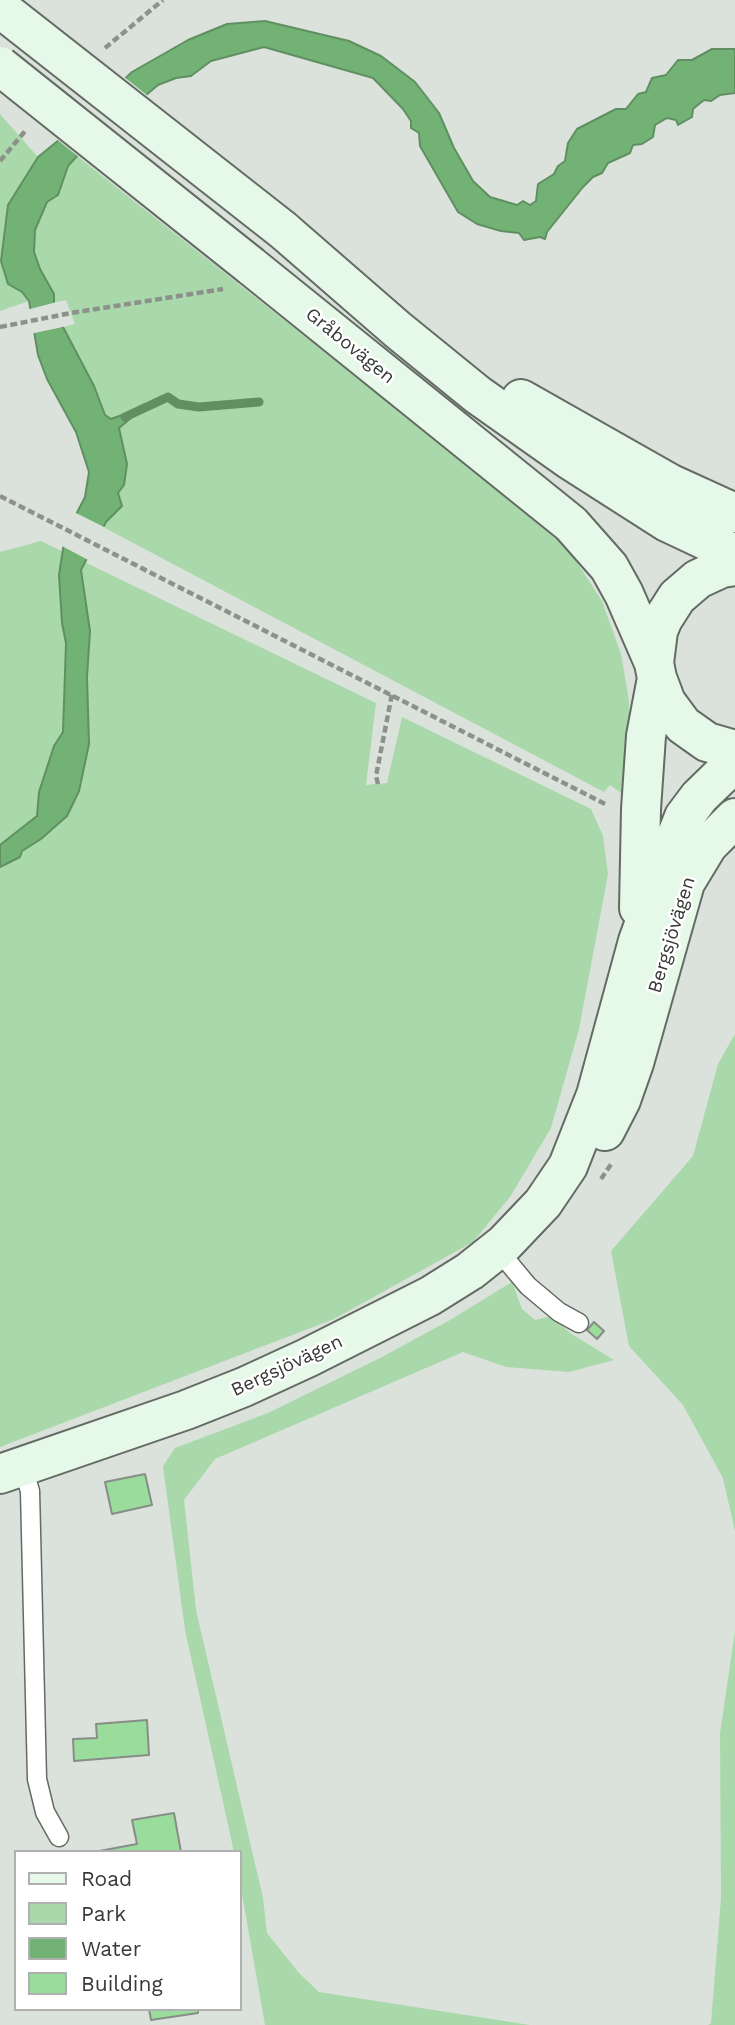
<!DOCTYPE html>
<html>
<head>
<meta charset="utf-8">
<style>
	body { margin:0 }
	#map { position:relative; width:735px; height:2025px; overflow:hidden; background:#dbe2db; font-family:"Work Sans",sans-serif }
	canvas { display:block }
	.legend { position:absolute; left:14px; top:1850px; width:228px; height:161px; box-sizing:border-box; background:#fff; border:2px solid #afb0af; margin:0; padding:9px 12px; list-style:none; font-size:21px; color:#373a37 }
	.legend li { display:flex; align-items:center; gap:14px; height:35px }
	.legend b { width:35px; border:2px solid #afb0af }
</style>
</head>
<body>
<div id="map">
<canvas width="735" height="2025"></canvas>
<ul class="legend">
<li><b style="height:9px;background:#e6f8e7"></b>Road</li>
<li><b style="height:19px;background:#a9d8aa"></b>Park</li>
<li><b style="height:19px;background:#72b375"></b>Water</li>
<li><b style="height:19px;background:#99dc9b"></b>Building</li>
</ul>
</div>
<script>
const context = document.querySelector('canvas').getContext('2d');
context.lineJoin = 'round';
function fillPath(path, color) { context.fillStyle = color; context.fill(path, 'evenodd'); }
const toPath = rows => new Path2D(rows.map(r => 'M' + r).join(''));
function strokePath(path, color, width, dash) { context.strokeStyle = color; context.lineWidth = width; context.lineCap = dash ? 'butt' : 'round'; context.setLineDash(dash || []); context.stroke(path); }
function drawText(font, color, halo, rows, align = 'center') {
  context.font = font + ' "Work Sans",sans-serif'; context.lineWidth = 5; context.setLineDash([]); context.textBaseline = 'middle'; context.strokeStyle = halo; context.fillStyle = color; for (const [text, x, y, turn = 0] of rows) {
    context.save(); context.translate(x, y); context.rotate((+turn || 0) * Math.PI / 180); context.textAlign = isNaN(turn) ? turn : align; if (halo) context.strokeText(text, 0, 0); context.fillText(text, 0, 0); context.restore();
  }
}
const green = toPath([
	[0,114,38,157,8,205,8,284,22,292,29,301,0,311],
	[77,156,505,495,569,550,602,601,621,654,629,701,631,800,610,785,604,792,103,527,122,506,118,493,124,485,119,428,126,420,111,419,105,415,94,386,63,327,75,324,66,300,54,303,54,294,40,269,34,252,35,230,47,202,58,195,68,166],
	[41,541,376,703,366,785,387,783,402,717,591,809,603,836,608,874,579,1029,551,1128,510,1197,473,1242,334,1319,0,1447,0,552],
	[735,1034,735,1531,723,1478,683,1405,629,1346,611,1251,693,1156,718,1064],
	[512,1282,522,1309,535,1320,552,1316,570,1333,614,1360,569,1372,506,1367,463,1352,215,1459,184,1500,196,1610,263,1898,267,1933,299,1973,319,1992,530,2025,265,2025,240,1883,240,1852,234,1852,185,1630,163,1466,175,1448,268,1413,382,1357,450,1320],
	[735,1631,735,2025,708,2025,711,2023,721,1898,720,1733]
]);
const water = toPath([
	[265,21,349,41,381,56,415,82,439,113,454,148,473,181,490,197,517,205,523,201,530,205,536,201,538,184,554,174,558,166,565,161,568,143,577,129,616,109,626,109,638,94,646,92,652,78,666,75,678,60,692,60,712,49,735,49,735,93,720,95,711,101,704,100,693,109,692,117,678,125,676,120,667,118,655,125,653,137,642,144,633,145,630,153,608,163,602,173,593,177,583,187,547,232,545,239,540,237,524,240,519,233,501,231,477,224,458,212,420,146,419,133,411,128,411,121,403,109,373,78,264,47,211,61,191,76,176,78,158,85,87,145,68,166,58,195,47,202,35,230,34,252,40,269,54,294,54,303,63,327,94,386,105,415,111,419,133,411,137,413,119,428,127,464,124,485,118,493,122,506,106,522,81,570,90,631,87,677,89,744,79,791,67,816,41,839,22,851,20,857,0,867,0,845,37,816,39,792,54,746,63,732,66,643,62,623,59,575,65,536,85,497,89,472,76,432,47,379,38,355,29,301,22,292,8,284,1,261,8,205,38,157,70,131,132,72,188,40,227,24,265,21]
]);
const pier = toPath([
	[123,76,148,96,80,158,55,138],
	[57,302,67,326,30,334,26,310],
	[74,512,106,528,90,561,60,545,62,534]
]);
const stream = toPath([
	[125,417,168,397,178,404,199,407,259,402]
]);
const building = toPath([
	[594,1322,604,1331,597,1339,587,1330,594,1322],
	[145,1474,152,1505,112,1514,105,1482,145,1474],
	[147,1720,149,1755,74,1761,73,1739,97,1738,96,1724,147,1720],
	[174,1813,181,1852,94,1852,137,1844,132,1820,174,1813],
	[149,2009,198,2009,198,2013,151,2020,149,2009]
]);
const path = toPath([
	[105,48,163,0],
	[0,161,26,130],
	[0,327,71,313,223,289],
	[0,496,607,805],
	[378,784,376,776,392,694],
	[601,1179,612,1163]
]);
const lane = toPath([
	[498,1250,528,1286,559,1312,579,1323],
	[22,1465,30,1491,37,1779,45,1812,59,1837]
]);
const secondary = toPath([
	[283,230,398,330,478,395,570,460,667,522,735,554],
	[251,266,571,524,609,567,624,594,654,663],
	[521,399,671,484,735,513],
	[735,566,722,568,698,579,677,597,663,619,658,631,654,663,657,678,666,702,683,725,707,742,735,750],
	[639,908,641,809,646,736,657,678],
	[605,1131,621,1100,634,1063,685,883,708,845,735,818],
	[0,1474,186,1410,244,1387,307,1358,430,1296,470,1271,504,1244,543,1203,568,1166,596,1095,638,941,673,845,684,817,699,797,735,762]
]);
const secondaryBridge = toPath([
	[0,8,283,230],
	[0,66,251,266]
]);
const streetNames = [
	["Gråbovägen",350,346,39],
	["Bergsjövägen",672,935,-73],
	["Bergsjövägen",287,1366,-25]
];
fillPath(green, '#a9d8aa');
fillPath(water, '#72b375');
strokePath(water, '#608f62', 2);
fillPath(pier, '#dbe2db');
strokePath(stream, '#608f62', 9);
fillPath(building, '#99dc9b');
strokePath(building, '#878d87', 2);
strokePath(lane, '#646a64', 21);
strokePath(secondary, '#646a64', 42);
strokePath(path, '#8c918c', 4.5, [7, 3.5]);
strokePath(lane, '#fff', 18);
strokePath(secondary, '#e6f8e7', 38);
strokePath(secondaryBridge, '#646a64', 42, []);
strokePath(secondaryBridge, '#e6f8e7', 38);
drawText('19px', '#373a37', '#fff', streetNames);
</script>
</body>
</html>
